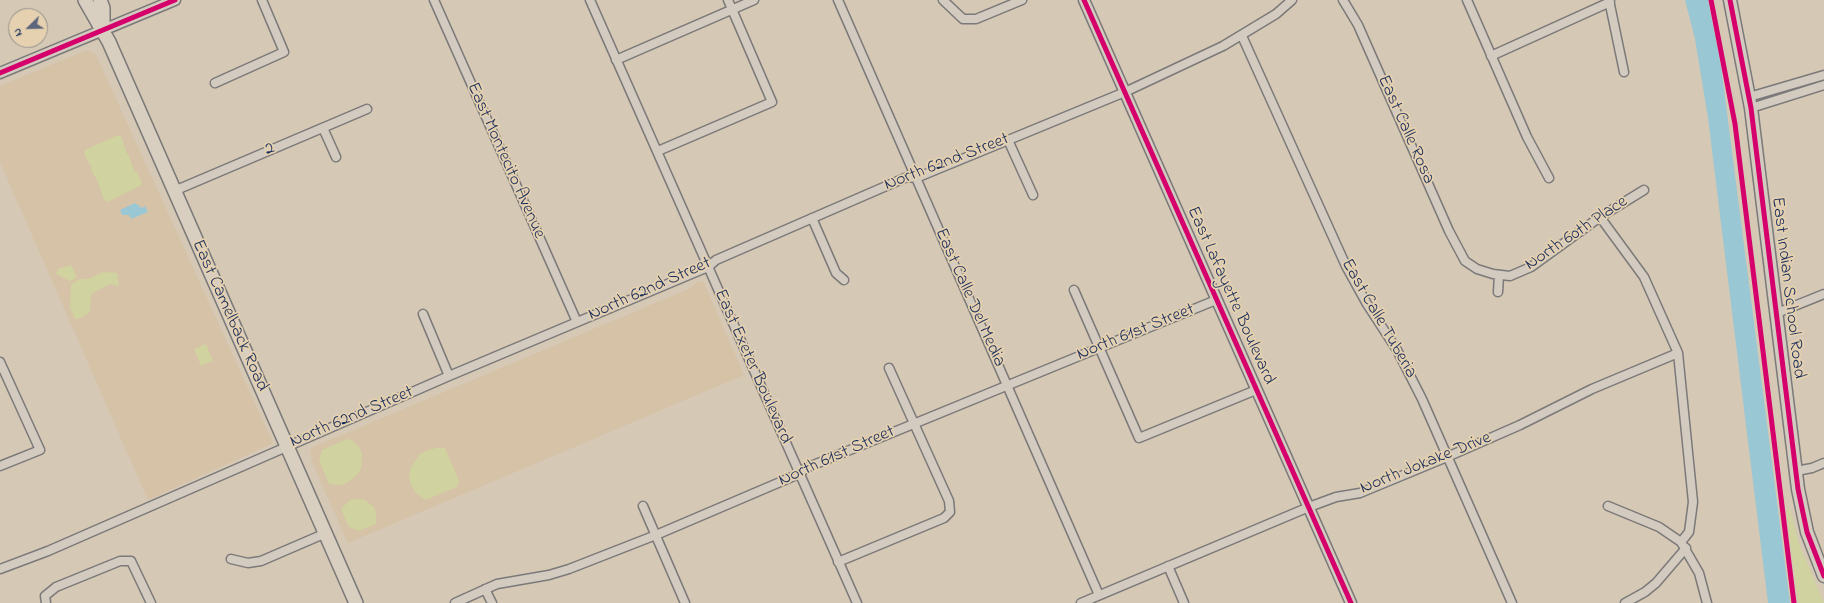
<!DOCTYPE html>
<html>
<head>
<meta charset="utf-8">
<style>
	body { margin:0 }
	#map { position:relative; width:1824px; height:603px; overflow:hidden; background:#d5c8b4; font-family:"Indie Flower",sans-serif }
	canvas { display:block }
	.north { position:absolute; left:8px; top:8px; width:40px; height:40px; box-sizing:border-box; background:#e5d1af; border:1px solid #94908f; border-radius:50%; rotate:247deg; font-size:11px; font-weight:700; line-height:16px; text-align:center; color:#1b2f5e }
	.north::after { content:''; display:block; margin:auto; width:14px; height:18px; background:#5c657c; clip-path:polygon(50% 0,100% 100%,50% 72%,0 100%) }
</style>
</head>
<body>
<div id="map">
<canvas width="1824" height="603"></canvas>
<div class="north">N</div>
</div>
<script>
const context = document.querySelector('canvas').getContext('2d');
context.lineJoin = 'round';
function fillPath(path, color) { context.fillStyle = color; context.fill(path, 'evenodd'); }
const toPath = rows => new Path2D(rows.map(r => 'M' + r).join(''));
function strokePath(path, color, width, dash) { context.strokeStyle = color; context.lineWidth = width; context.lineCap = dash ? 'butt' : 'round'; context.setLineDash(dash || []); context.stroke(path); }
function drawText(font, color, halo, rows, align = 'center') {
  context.font = font + ' "Indie Flower",sans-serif'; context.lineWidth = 3.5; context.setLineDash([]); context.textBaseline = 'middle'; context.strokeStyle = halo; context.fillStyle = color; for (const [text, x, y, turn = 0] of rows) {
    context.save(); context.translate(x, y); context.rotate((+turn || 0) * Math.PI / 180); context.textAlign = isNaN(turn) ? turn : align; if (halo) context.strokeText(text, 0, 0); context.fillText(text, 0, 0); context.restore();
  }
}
const built = toPath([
	[87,50,96,55,273,443,148,500,0,162,0,86],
	[698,281,704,283,744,375,348,543,311,460,311,448,691,288]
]);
const green = toPath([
	[118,135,121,136,127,154,129,155,134,171,137,172,142,183,140,186,107,202,104,200,98,182,92,172,91,165,89,164,84,153,85,150],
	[71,265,77,278,70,281,56,274,58,269],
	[103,272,117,273,119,286,110,284,91,294,90,312,79,319,75,319,70,307,71,285,79,279,88,279],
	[206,344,213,361,201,366,194,349],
	[347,439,352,440,360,448,362,454,361,468,358,474,347,483,340,485,329,484,319,460,322,450],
	[437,448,445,448,459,481,457,487,426,500,415,492,411,485,409,477,411,467,420,454,428,450],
	[355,499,365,500,374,507,376,513,376,524,358,531,348,526,341,509,350,500],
	[1790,509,1799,544,1824,603,1798,603,1786,510]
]);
const water = toPath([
	[1685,0,1708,0,1721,66,1790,603,1768,603,1708,118,1695,39],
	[135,203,142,208,145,206,148,212,131,219,129,215,122,215,120,210]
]);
const minor = toPath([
	[434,0,577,322],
	[590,0,857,603],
	[838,0,1099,595],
	[943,0,963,19,976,19,1022,0],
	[1343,0,1358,25,1449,231,1465,261,1477,269,1493,274,1510,276,1531,267,1600,217,1644,190],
	[1467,0,1527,137,1549,178],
	[1609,0,1624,72],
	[1242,36,1346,266,1367,304,1397,350,1422,399,1512,603],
	[1491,56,1610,2],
	[616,60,754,0],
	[215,83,284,52,262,0],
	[1749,97,1824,75],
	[1751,108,1824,85],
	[323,128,336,157],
	[1008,140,1033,195],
	[658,151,772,102,728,0],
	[174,191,367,109],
	[1600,217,1644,277,1678,353,1693,502,1689,532,1681,542],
	[812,218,836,273,844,280],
	[1074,290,1139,438,1256,390],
	[1498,292,1499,275],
	[1777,313,1824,294],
	[423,314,449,376],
	[0,362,40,450,0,466],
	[1796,471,1812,468,1824,463],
	[643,506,685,603],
	[1608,506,1659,527,1681,542,1699,573,1707,603],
	[231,559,248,563,261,561,326,533],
	[838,562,944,518,950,512,949,501,889,368],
	[1168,566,1184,603],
	[0,569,48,551,449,376,708,267,716,260,907,177,916,178,1125,92,1223,46,1276,14,1292,0],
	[485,589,492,603],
	[46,603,45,596,56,587,120,561,131,561,151,603],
	[455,603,497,584,549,575,569,569,656,535,799,474,806,468,1216,300],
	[1081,603,1309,507,1336,497,1360,493,1447,457,1520,425,1592,389,1678,353],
	[1625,603,1645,592,1656,583,1686,548]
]);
const tertiary = toPath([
	[1084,0,1351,603],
	[0,73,175,0]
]);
const secondary = toPath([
	[1730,0,1751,108,1798,489,1807,532,1824,576]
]);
const primary = toPath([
	[85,0,109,42,356,603],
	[100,0,103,8,103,29]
]);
const cycleway = toPath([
	[1084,0,1351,603],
	[1711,0,1735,124,1794,603],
	[1730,0,1751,108,1798,489,1807,532,1824,576],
	[0,73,175,0]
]);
const streetNames = [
	["East Calle Rosa",1405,130,66],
	["2",270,150,-23],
	["East Montecito Avenue",505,161,66],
	["North 62nd Street",947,163,-21],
	["North 60th Place",1577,234,-34],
	["East Indian School Road",1787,288,83],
	["North 62nd Street",650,290,-24],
	["East Lafayette Boulevard",1230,296,66],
	["East Calle Del Media",969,298,66],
	["East Camelback Road",229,316,66],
	["East Calle Tuberia",1378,319,60],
	["North 61st Street",1136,333,-22],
	["East Exeter Boulevard",752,367,66],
	["North 62nd Street",352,418,-23],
	["North 61st Street",837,457,-24],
	["North Jokake Drive",1426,464,-22]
];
fillPath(built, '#d6c2a7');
fillPath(green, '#d0d29f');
fillPath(water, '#9ac7d4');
strokePath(minor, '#7b7979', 11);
strokePath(tertiary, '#7b7979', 13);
strokePath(secondary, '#7b7979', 15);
strokePath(primary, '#7b7979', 16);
strokePath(minor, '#d3cbbf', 8);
strokePath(tertiary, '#d3cbbf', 10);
strokePath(secondary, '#d3cbbf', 12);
strokePath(primary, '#d8cfc0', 13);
strokePath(cycleway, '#d6006c', 5);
drawText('18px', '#1b2f5e', '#e5d1af', streetNames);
</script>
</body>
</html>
